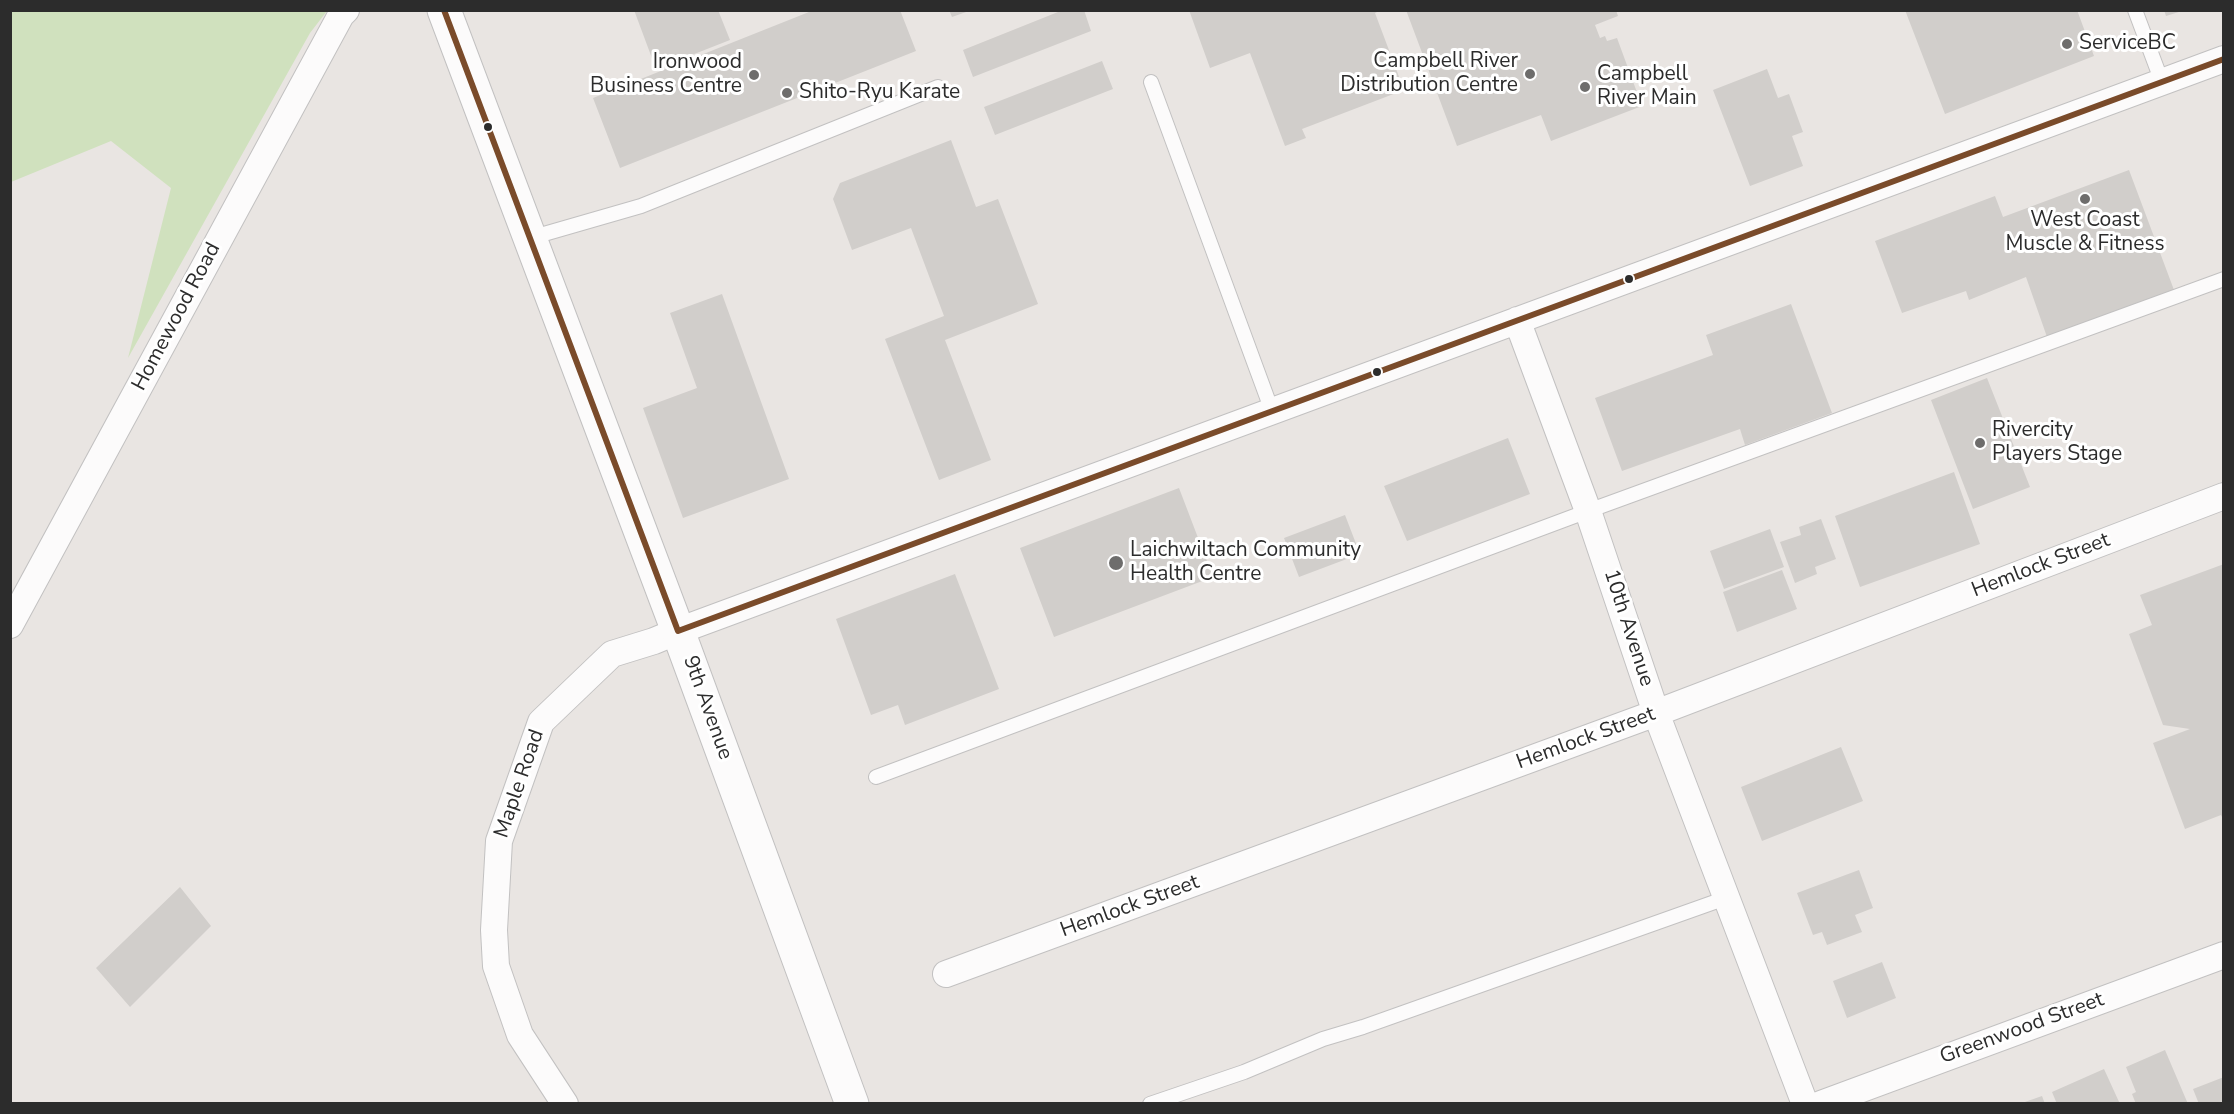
<!DOCTYPE html>
<html>
<head>
<meta charset="utf-8">
<style>
	body { margin:0 }
	#map { position:relative; width:2234px; height:1114px; overflow:hidden; background:#e9e5e2; font-family:"Nunito Sans",sans-serif }
	canvas { display:block }
	.frame { position:absolute; inset:0; border:12px solid #2c2c2c; pointer-events:none }
</style>
</head>
<body>
<div id="map">
<canvas width="2234" height="1114"></canvas>
<div class="frame"></div>
</div>
<script>
const context = document.querySelector('canvas').getContext('2d');
context.lineJoin = 'round';
function fillPath(path, color) { context.fillStyle = color; context.fill(path, 'evenodd'); }
const toPath = rows => new Path2D(rows.map(r => 'M' + r).join(''));
function strokePath(path, color, width, dash) { context.strokeStyle = color; context.lineWidth = width; context.lineCap = dash ? 'butt' : 'round'; context.setLineDash(dash || []); context.stroke(path); }
function drawText(font, color, halo, rows, align = 'center') {
  context.font = font + ' "Nunito Sans",sans-serif'; context.lineWidth = 6; context.setLineDash([]); context.textBaseline = 'middle'; context.strokeStyle = halo; context.fillStyle = color; for (const [text, x, y, turn = 0] of rows) {
    context.save(); context.translate(x, y); context.rotate((+turn || 0) * Math.PI / 180); context.textAlign = isNaN(turn) ? turn : align; if (halo) context.strokeText(text, 0, 0); context.fillText(text, 0, 0); context.restore();
  }
}
const green = toPath([
	[11,10,327,11,310,33,128,358,171,188,111,141,11,182]
]);
const building = toPath([
	[634,10,718,10,730,40,656,69],
	[814,10,900,10,916,51,620,168,593,98],
	[949,10,969,10,969,11,952,17],
	[1063,10,1084,10,1091,31,973,77,963,50],
	[1189,10,1381,10,1375,13,1404,90,1302,129,1306,138,1285,146,1250,53,1210,68],
	[1406,10,1616,10,1618,16,1595,25,1600,38,1605,36,1607,41,1617,38,1642,106,1551,141,1541,115,1457,146],
	[1905,10,2077,10,2094,56,1945,114],
	[2164,10,2181,10,2182,11,2166,16],
	[1102,61,1113,89,995,135,984,107],
	[1767,69,1778,98,1789,94,1803,132,1792,136,1803,166,1750,186,1713,90],
	[951,140,976,207,998,199,1038,304,945,340,991,460,939,480,885,339,944,316,911,228,852,250,833,199,840,183],
	[2129,170,2174,290,2047,337,2026,277,1969,300,1966,291,1902,313,1875,241,1995,196,2003,217],
	[722,294,789,479,683,518,643,408,697,388,670,313],
	[1791,304,1832,413,1745,445,1740,429,1622,471,1595,398,1713,355,1706,335],
	[1987,378,2030,487,1973,509,1931,400],
	[1508,438,1530,494,1407,541,1384,486],
	[1954,472,1980,544,1860,587,1835,516],
	[1179,488,1213,577,1054,637,1020,548],
	[1345,515,1360,554,1299,577,1284,538],
	[1821,519,1836,559,1815,567,1817,574,1795,583,1780,542,1801,535,1799,527],
	[1770,529,1784,567,1724,589,1710,551],
	[2224,564,2224,821,2221,815,2185,829,2153,743,2190,729,2163,725,2129,634,2152,625,2140,595],
	[1782,570,1797,609,1737,632,1723,592],
	[955,574,999,689,905,725,898,705,871,715,836,619],
	[1841,747,1863,801,1762,841,1741,787],
	[1859,870,1873,908,1855,915,1862,932,1827,945,1822,932,1813,935,1797,893],
	[180,887,211,926,130,1007,96,968],
	[1882,962,1896,998,1847,1018,1833,981],
	[2165,1050,2188,1104,2136,1104,2132,1094,2136,1092,2126,1067],
	[2104,1069,2120,1104,2057,1104,2052,1092],
	[2224,1077,2224,1104,2199,1104,2193,1089],
	[2042,1096,2045,1104,2022,1104,2022,1103]
]);
const service = toPath([
	[2135,10,2162,82],
	[1151,82,1272,411],
	[530,238,641,206,938,87],
	[876,777,1588,511,2224,279],
	[1150,1104,1244,1072,1323,1039,1363,1027,1726,898]
]);
const minor = toPath([
	[1517,320,1588,511,1656,713,1805,1104],
	[10,625,341,15,346,10],
	[946,974,1656,713,2224,496],
	[565,1104,520,1035,496,966,494,930,499,841,541,722,612,654,654,641,678,631,2224,59],
	[1821,1104,2224,955]
]);
const secondary = toPath([
	[444,10,678,631,852,1104]
]);
const bus1 = toPath([
	[444,10,678,631],
	[678,631,2224,59]
]);
const markers = [
	[2067,44,6,"#6e6d6c"],
	[1530,74,6,"#6e6d6c"],
	[754,75,6,"#6e6d6c"],
	[1585,87,6,"#6e6d6c"],
	[787,93,6,"#6e6d6c"],
	[488,127,5,"#2c2c2c"],
	[2085,199,6,"#6e6d6c"],
	[1629,279,5,"#2c2c2c"],
	[1377,372,5,"#2c2c2c"],
	[1980,443,6,"#6e6d6c"],
	[1116,563,8,"#6e6d6c"]
];
const poiNames = [
	["ServiceBC",2079,44],
	["Campbell River",1518,62,"right"],
	["Distribution Centre",1518,86,"right"],
	["Ironwood",742,63,"right"],
	["Business Centre",742,87,"right"],
	["Campbell",1597,75],
	["River Main",1597,99],
	["Shito-Ryu Karate",799,93],
	["West Coast",2085,221,"center"],
	["Muscle & Fitness",2085,245,"center"],
	["Rivercity",1992,431],
	["Players Stage",1992,455],
	["Laichwiltach Community",1130,551],
	["Health Centre",1130,575]
];
const streetNames = [
	["Homewood Road",177,317,-62],
	["Hemlock Street",2041,566,-21],
	["10th Avenue",1628,628,72],
	["9th Avenue",707,708,70],
	["Hemlock Street",1586,739,-20],
	["Maple Road",520,784,-71],
	["Hemlock Street",1130,907,-20],
	["Greenwood Street",2022,1029,-20]
];
fillPath(green, '#d0e1be');
fillPath(building, '#d1cecb');
strokePath(service, '#c2c1c1', 16);
strokePath(minor, '#c2c1c1', 28);
strokePath(secondary, '#c2c1c1', 35);
strokePath(service, '#fcfbfb', 14);
strokePath(minor, '#fcfbfb', 26);
strokePath(secondary, '#fcfbfb', 33);
strokePath(bus1, '#7a4b2a', 6);
for (const [x, y, r, color] of markers) { const dot = new Path2D(); dot.arc(x, y, r, 0, 2 * Math.PI); context.fillStyle = color; context.fill(dot); strokePath(dot, '#fff', 2); }
drawText('21px', '#2c2c2c', '#fff', poiNames, 'left');
drawText('21px', '#2c2c2c', '#fff', streetNames);
</script>
</body>
</html>
